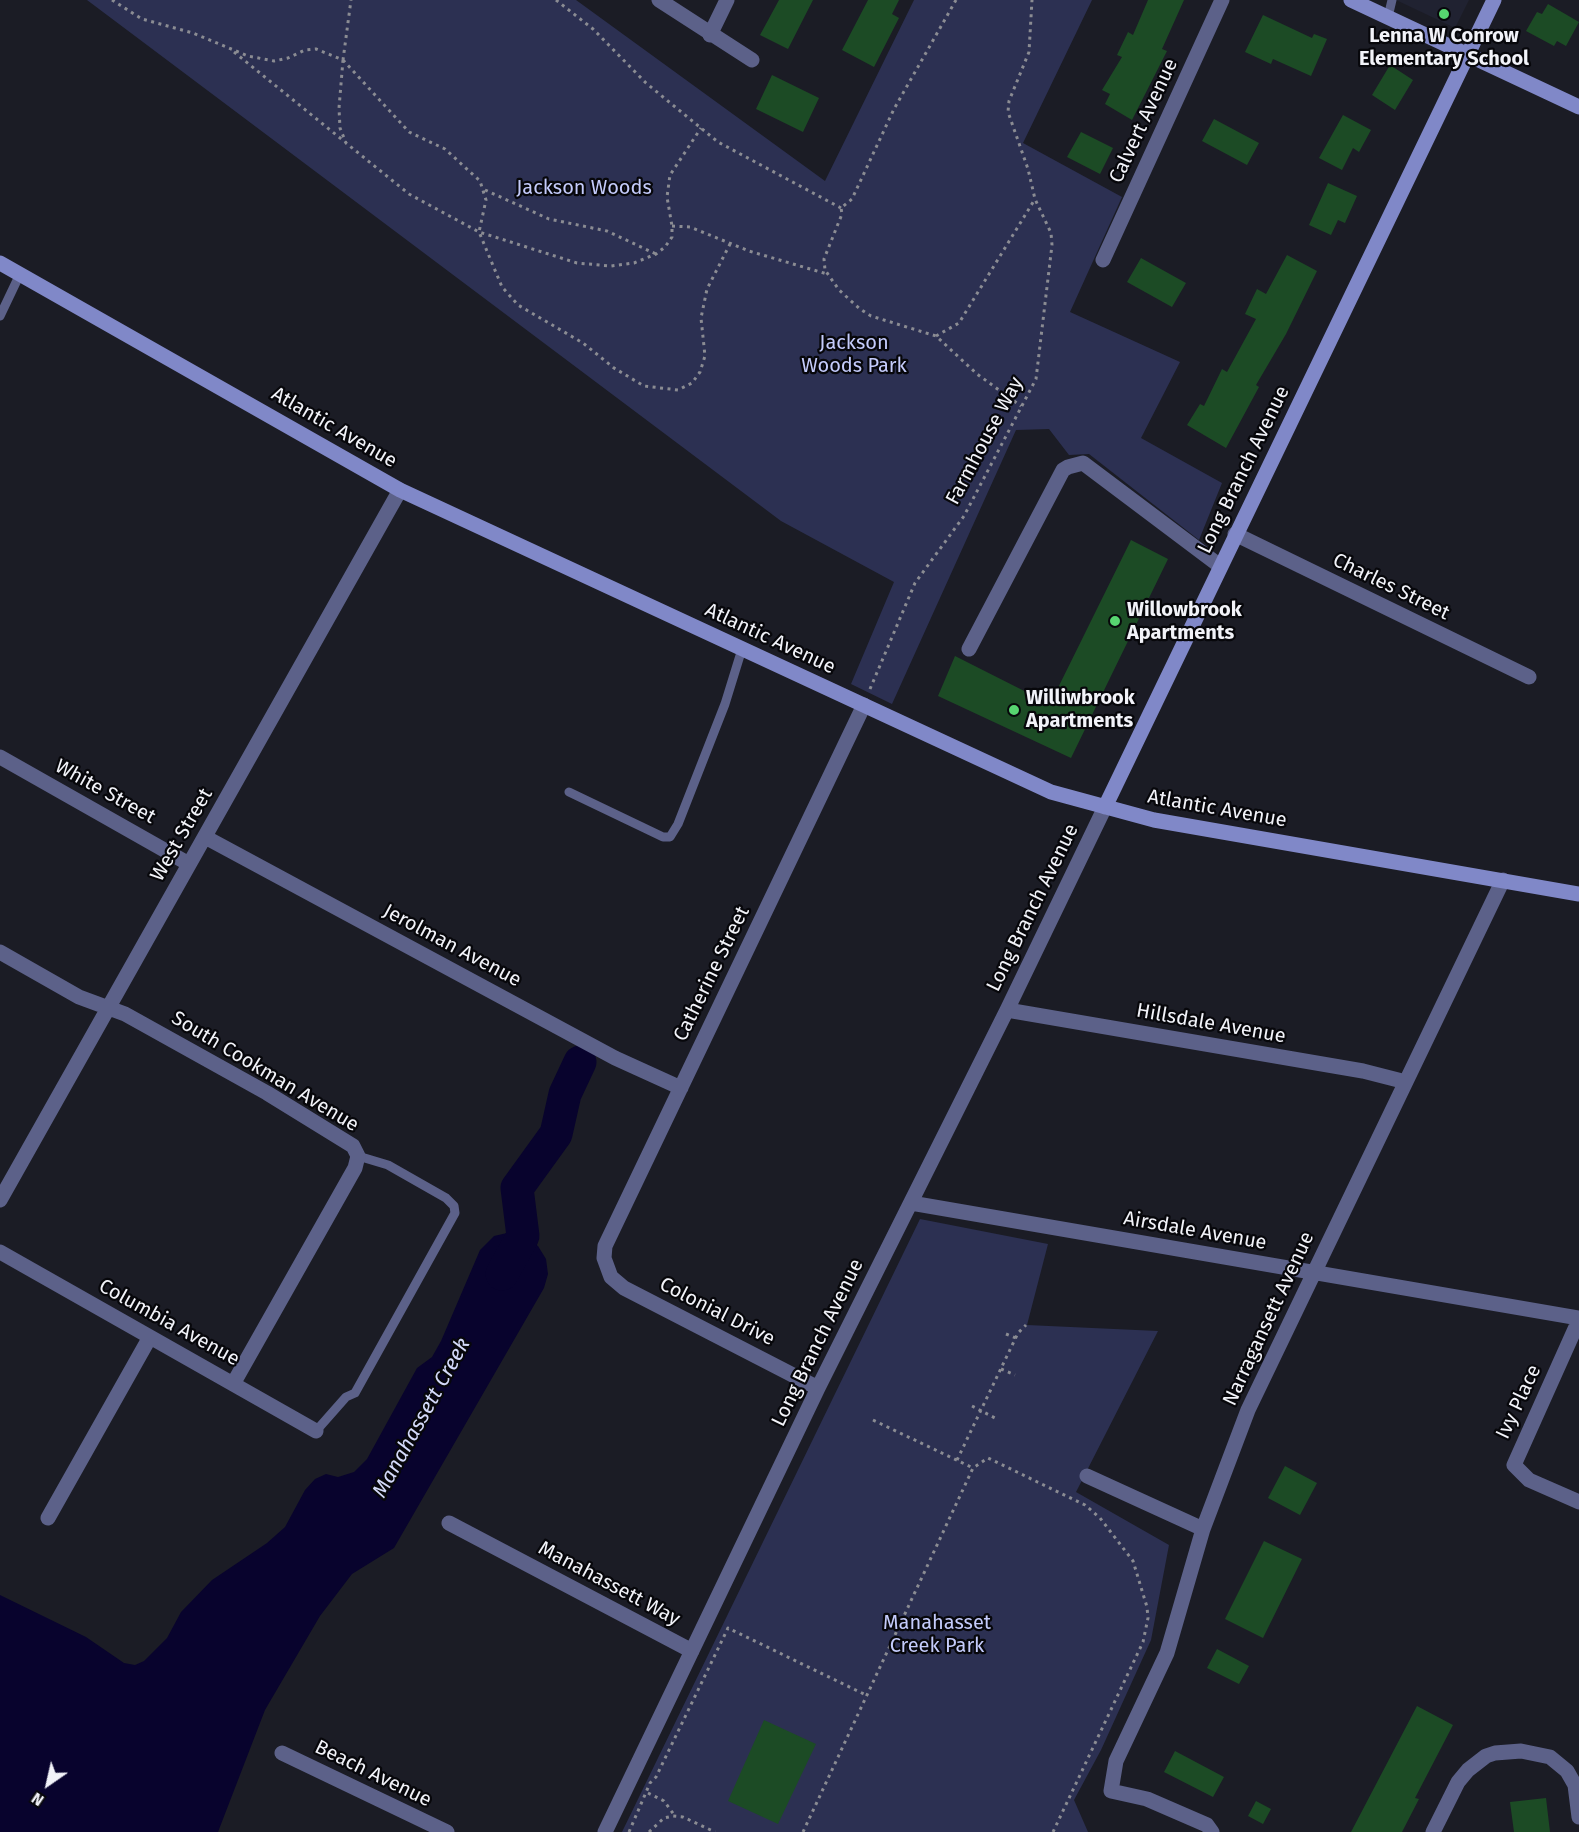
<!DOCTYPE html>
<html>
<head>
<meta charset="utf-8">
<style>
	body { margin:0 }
	#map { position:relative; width:1579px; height:1832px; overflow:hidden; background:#1b1c25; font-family:"Fira Sans",sans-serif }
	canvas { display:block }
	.north { position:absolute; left:18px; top:1754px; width:60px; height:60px; -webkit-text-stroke:4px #07070b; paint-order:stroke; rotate:214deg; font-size:16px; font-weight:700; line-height:24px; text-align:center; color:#f2f3f9 }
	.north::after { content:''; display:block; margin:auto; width:21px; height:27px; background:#f2f3f9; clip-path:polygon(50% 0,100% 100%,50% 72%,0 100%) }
</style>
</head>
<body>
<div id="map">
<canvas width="1579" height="1832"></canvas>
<div class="north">N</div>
</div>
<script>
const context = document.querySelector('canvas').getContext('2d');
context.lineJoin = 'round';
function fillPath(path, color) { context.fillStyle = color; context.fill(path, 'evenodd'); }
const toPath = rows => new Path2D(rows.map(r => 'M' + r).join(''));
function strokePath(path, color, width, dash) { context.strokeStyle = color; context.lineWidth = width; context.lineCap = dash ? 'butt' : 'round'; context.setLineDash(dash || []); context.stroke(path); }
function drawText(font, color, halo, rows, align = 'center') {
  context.font = font + ' "Fira Sans",sans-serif'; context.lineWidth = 4.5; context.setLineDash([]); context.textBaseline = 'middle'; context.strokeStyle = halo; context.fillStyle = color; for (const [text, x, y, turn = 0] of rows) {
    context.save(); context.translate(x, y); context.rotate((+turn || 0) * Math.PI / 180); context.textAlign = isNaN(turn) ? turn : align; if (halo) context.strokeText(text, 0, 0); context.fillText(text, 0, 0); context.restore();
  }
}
const built = toPath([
	[1396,0,1469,0,1455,28]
]);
const green = toPath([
	[87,0,576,0,825,181,914,0,1092,0,1023,143,1122,197,1070,312,1180,362,1141,438,1222,483,1199,540,1089,454,1069,455,1049,429,1016,430,892,704,851,684,894,582,781,521],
	[920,1219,1048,1244,1027,1325,1158,1331,1076,1492,1169,1545,1151,1640,1101,1750,1074,1800,1088,1832,622,1832]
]);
const water = toPath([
	[507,1233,523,1236,538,1246,546,1259,548,1274,544,1288,394,1548,352,1574,320,1616,265,1710,218,1832,0,1832,0,1595,86,1637,124,1663,135,1665,144,1661,167,1638,181,1612,212,1580,267,1543,285,1527,305,1490,315,1479,326,1474,338,1477,354,1472,367,1459,417,1368,432,1357,441,1341,480,1250,494,1236]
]);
const river = toPath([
	[502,1274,523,1236,517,1188,556,1134,565,1094,580,1062]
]);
const building = toPath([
	[779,0,813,0,788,49,760,35],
	[868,0,899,0,892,14,899,18,874,67,842,50],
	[1148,0,1184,0,1162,49,1167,51,1132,120,1105,104,1110,94,1102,90,1122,57,1117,55,1128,32,1133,35],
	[1548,4,1579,22,1566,46,1557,41,1554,46,1526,31,1537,12,1542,14],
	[1263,15,1312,38,1314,34,1327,39,1311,76,1273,59,1271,64,1245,52],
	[1390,65,1413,80,1395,110,1372,95],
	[772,75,819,98,803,132,756,109],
	[1343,115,1371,130,1359,152,1353,148,1342,170,1319,158],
	[1214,119,1259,143,1247,165,1202,141],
	[1081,132,1113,148,1100,174,1067,157],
	[1328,183,1357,196,1345,223,1338,220,1331,235,1309,225],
	[1287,255,1317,271,1286,334,1256,385,1259,387,1226,448,1187,425,1200,404,1204,406,1222,369,1227,372,1256,319,1245,314,1257,289,1266,294],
	[1141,258,1186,283,1172,307,1127,282],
	[1131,540,1168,559,1071,758,938,696,955,656,1050,704],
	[1285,1466,1317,1483,1300,1515,1268,1498],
	[1264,1541,1302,1559,1263,1638,1225,1619],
	[1217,1649,1249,1666,1239,1684,1207,1668],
	[1417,1706,1453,1725,1415,1798,1419,1799,1402,1832,1351,1832],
	[764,1720,816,1744,778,1824,728,1801],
	[1175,1751,1224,1777,1213,1797,1164,1772],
	[1546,1798,1550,1832,1514,1832,1510,1802],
	[1256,1801,1271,1809,1263,1824,1248,1816]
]);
const path = toPath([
	[112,0,142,19,193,33,248,56,274,61,288,58,305,50,316,49,343,60,351,0],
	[556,0,593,29,646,83,718,142,841,208],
	[956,0,894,109,852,199,841,208,842,214,824,259,825,270,839,290,860,309,871,316,936,336,977,374,1021,406],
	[234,52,345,142],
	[343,60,339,108,340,128,346,143,409,194,479,232,502,287,518,305,583,343,614,368,644,386,678,390,692,383,700,372,705,356,701,318,707,289,730,244],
	[343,60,409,132,445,149,480,181,486,200,479,232,577,263,611,266,634,263,656,254,665,247,672,237,672,226,667,197,670,175,701,128],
	[485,190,549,219,607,231,656,254],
	[672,226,690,227,749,251,827,274],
	[936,336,959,323,1035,199],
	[870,689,915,583,964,516,1036,379,1052,245,1051,233,1035,199,1028,169,1008,112,1009,101,1029,52,1032,0],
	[1006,1334,1016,1338],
	[1001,1369,1015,1375],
	[972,1406,995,1418],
	[873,1420,973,1468],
	[957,1460,1018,1333,1026,1325],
	[648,1793,664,1801,675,1816],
	[629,1832,650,1783,656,1777,728,1628,866,1695],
	[649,1832,664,1818,673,1816,683,1817,715,1832],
	[803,1832,973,1468,988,1458,1085,1505,1100,1518,1133,1561,1147,1607,1148,1618,1143,1642,1053,1832]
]);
const lane = toPath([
	[1388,17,1392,0],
	[0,316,20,274],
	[569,792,663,837,670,837,678,824,725,704,742,649],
	[316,1431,346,1397,355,1393,455,1213,454,1206,446,1198,388,1165,358,1156]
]);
const street = toPath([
	[659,0,752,60],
	[710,35,727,0],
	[1103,260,1222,0],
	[1235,534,1529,677],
	[969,649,1063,470,1068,467,1083,463,1220,566],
	[0,757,189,864],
	[205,837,615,1058,681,1088],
	[0,952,79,997,125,1014,267,1093,353,1146,358,1156,355,1168,233,1384],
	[1007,1010,1363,1071,1406,1082],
	[0,1200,400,490],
	[911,1203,1579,1318],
	[0,1252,316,1431],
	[1579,1320,1514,1465,1529,1480,1579,1502],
	[818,1388,624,1288,611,1277,604,1258,605,1246,864,705],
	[1087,1476,1203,1529],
	[48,1518,150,1337],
	[449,1523,692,1651],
	[282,1753,447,1832],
	[605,1832,818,1388,1007,1010,1105,807],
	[1212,1832,1207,1825,1147,1799,1111,1791,1116,1761,1167,1653,1203,1529,1248,1410,1503,880],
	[1433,1832,1458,1782,1468,1770,1486,1756,1495,1753,1521,1751,1550,1757,1567,1771,1575,1785,1579,1817]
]);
const secondary = toPath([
	[1351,0,1579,107],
	[0,263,400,490,1051,792,1154,820,1579,894],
	[1105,807,1494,0]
]);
const markers = [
	[1444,14,6,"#57d570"],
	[1115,621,6,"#57d570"],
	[1014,710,6,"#57d570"]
];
const poiNames = [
	["Lenna W Conrow",1444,36,"center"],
	["Elementary School",1444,59,"center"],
	["Willowbrook",1127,610],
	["Apartments",1127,633],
	["Williwbrook",1026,698],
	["Apartments",1026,721]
];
const streetNames = [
	["Calvert Avenue",1144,121,-65],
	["Atlantic Avenue",334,428,30],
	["Farmhouse Way",985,441,-62],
	["Long Branch Avenue",1244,470,-64],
	["Charles Street",1391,587,26],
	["Atlantic Avenue",770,639,25],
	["White Street",105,792,29],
	["Atlantic Avenue",1217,809,10],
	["West Street",182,835,-60],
	["Long Branch Avenue",1033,908,-64],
	["Jerolman Avenue",452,946,28],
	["Catherine Street",712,974,-64],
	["Hillsdale Avenue",1211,1024,10],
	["South Cookman Avenue",265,1072,31],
	["Airsdale Avenue",1195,1231,10],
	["Colonial Drive",717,1312,27],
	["Narragansett Avenue",1269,1319,-65],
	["Columbia Avenue",169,1323,29],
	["Long Branch Avenue",818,1343,-64],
	["Ivy Place",1519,1402,-65],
	["Manahassett Way",609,1584,28],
	["Beach Avenue",373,1774,26]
];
const parkNames = [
	["Jackson Woods",584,188],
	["Jackson",854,343],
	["Woods Park",854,366],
	["Manahasset",937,1623],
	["Creek Park",937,1646]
];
const waterNames = [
	["Manahassett Creek",422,1418,-61]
];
fillPath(built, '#202231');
fillPath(green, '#2c3052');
fillPath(water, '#08032d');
strokePath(river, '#08032d', 33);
fillPath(building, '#1c4b25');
strokePath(path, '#8b8c93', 3, [3, 4.5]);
strokePath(lane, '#5c6189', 9);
strokePath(street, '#5c6189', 15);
strokePath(secondary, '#8088c8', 15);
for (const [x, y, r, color] of markers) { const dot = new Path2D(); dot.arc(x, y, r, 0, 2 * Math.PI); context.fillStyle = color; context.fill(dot); strokePath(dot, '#07070b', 2); }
drawText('bold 20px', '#f2f3f9', '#07070b', poiNames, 'left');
drawText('20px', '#f2f3f9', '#07070b', streetNames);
drawText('20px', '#c4cbfb', '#07070b', parkNames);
drawText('italic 21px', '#d4dafa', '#07070b', waterNames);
</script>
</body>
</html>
